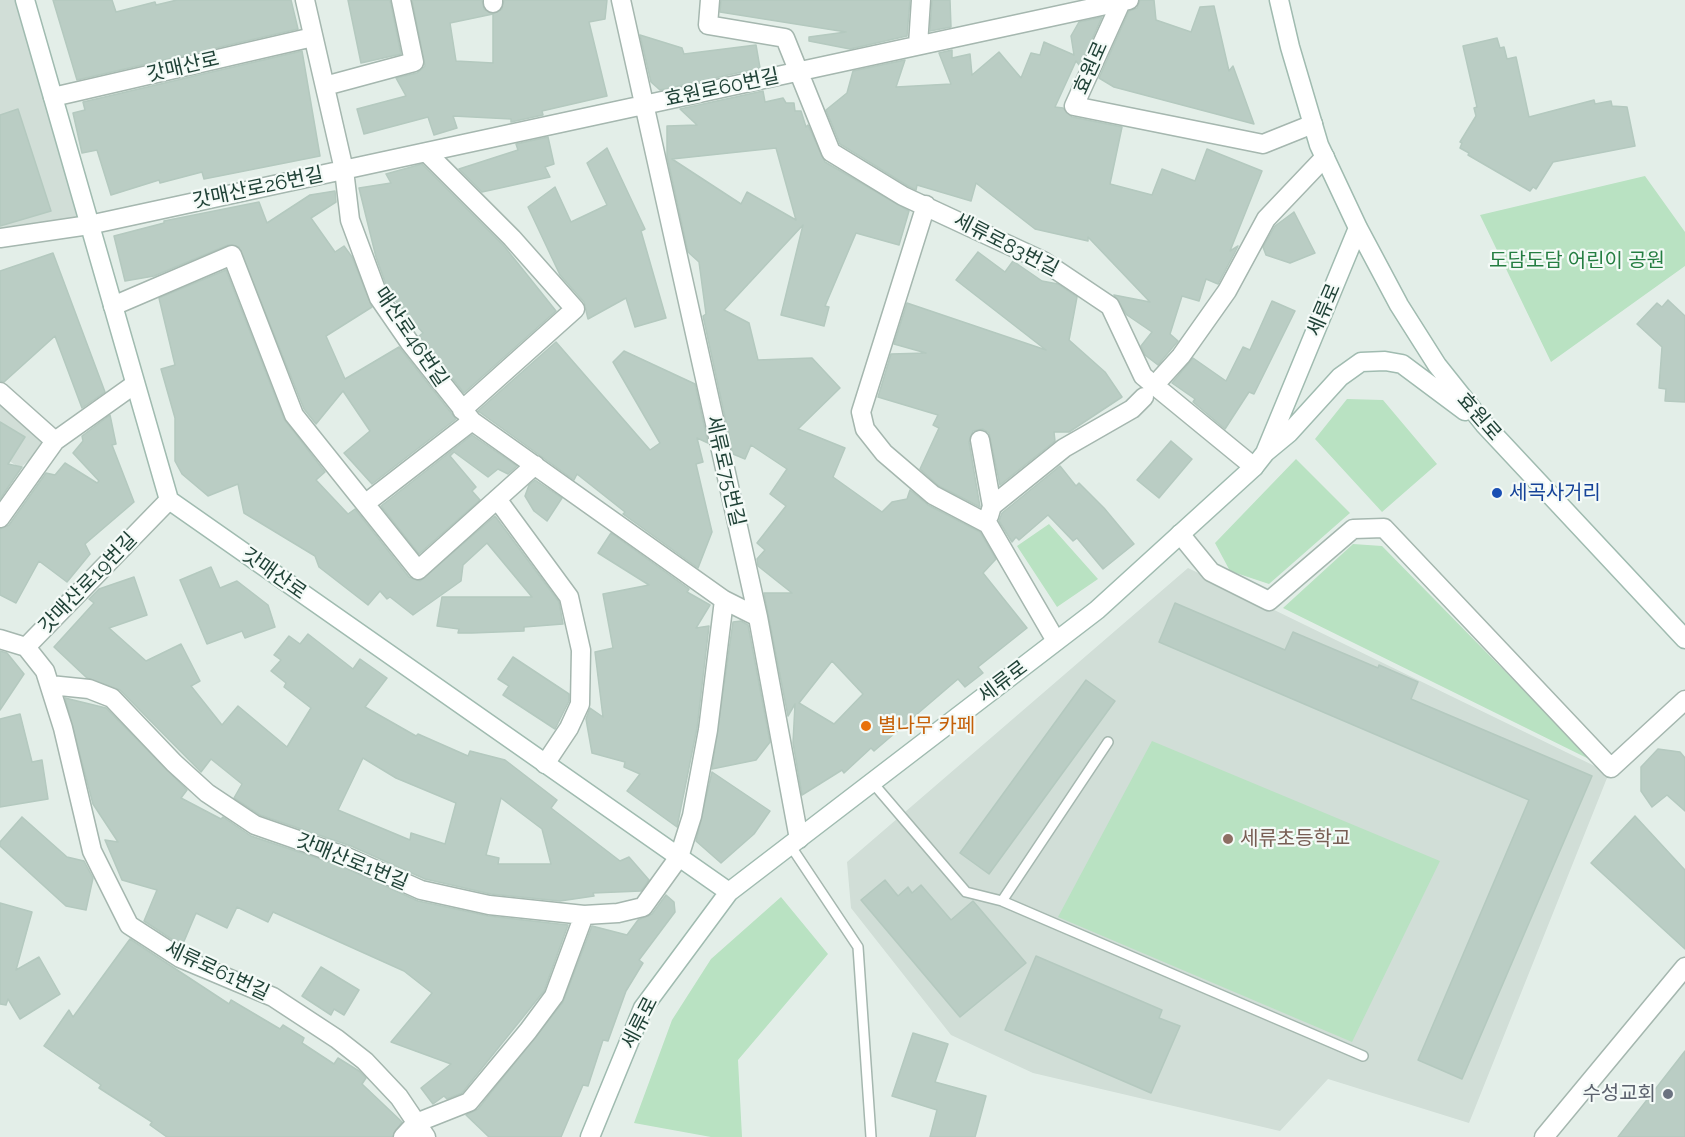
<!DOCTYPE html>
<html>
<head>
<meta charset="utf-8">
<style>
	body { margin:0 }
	canvas { display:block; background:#e3eee8 }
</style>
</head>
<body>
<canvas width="1685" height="1137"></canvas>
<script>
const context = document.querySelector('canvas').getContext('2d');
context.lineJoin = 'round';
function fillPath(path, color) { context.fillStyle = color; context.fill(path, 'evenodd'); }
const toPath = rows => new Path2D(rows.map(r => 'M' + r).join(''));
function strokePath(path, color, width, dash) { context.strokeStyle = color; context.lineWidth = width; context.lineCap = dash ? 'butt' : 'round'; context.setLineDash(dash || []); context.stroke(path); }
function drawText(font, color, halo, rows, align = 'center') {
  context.font = font + ' Raleway,"Noto Sans KR",sans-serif'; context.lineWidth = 4.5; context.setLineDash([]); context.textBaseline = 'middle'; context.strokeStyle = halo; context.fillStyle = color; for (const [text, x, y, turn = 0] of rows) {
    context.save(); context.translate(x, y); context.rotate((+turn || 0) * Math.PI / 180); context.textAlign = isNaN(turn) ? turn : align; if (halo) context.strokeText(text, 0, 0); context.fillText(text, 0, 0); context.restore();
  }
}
const built = toPath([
	[0,0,19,0,82,220,0,234],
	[0,384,56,438,20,468,0,455],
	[1188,568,1609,773,1469,1123,1328,1079,1280,1131,1033,1073,951,1035,851,908,847,862]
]);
const green = toPath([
	[1645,176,1685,232,1685,266,1551,362,1480,215],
	[1347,399,1383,400,1437,464,1382,512,1315,439],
	[1296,459,1350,513,1269,584,1230,571,1215,543],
	[1049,524,1098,579,1057,607,1017,546],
	[1353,544,1382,546,1593,761,1283,608],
	[1152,741,1440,861,1352,1042,1058,917],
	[781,897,828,954,738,1060,742,1137,711,1137,634,1123,672,1020,711,959]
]);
const building = toPath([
	[53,0,112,0,116,12,155,2,156,5,177,0,291,0,298,29,77,80,53,0],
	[348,0,390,0,401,54,361,63,348,0],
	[412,0,482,0,484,9,492,14,502,9,504,0,607,0,605,19,589,22,607,96,542,111,543,115,511,122,511,119,453,116,457,128,434,135,428,117,364,134,357,109,406,96,396,78,417,73,425,66,412,0],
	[493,14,493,63,456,61,450,23,493,14],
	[721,0,910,0,907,36,850,49,809,41,809,37,846,32,720,12,721,0],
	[932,0,950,0,951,27,930,31,932,0],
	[1140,0,1154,0,1156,20,1191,32,1200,7,1214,6,1229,71,1233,66,1254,124,1114,87,1099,78,1129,11,1137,8,1140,0],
	[1102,17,1080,66,1076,61,1055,107,1063,108,1072,117,1122,127,1110,184,1152,195,1162,169,1195,181,1207,149,1262,171,1230,251,1238,246,1234,254,1218,284,1206,279,1199,301,1182,296,1170,334,1178,341,1158,365,1145,355,1141,346,1152,332,1127,315,1114,295,1150,302,1088,237,1088,241,1035,229,976,183,971,201,917,185,916,190,908,186,840,144,826,110,847,93,853,71,905,60,896,87,951,84,939,53,952,50,952,58,970,54,972,75,999,52,1021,78,1031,53,1040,55,1044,42,1074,55,1071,36,1079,22,1102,17],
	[640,35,682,48,684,54,756,45,760,68,660,90,651,82,640,35],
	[1497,38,1500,48,1504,47,1507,59,1516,57,1529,117,1594,100,1595,104,1611,101,1612,106,1627,107,1635,146,1553,162,1536,189,1533,187,1530,191,1468,155,1469,153,1460,148,1462,143,1460,142,1476,116,1474,108,1477,107,1463,46,1497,38],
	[302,51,320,156,204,179,202,172,160,183,159,180,111,195,97,150,82,153,73,113,85,110,83,102,302,51],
	[763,91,765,102,783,98,786,103,794,103,795,111,801,111,806,127,808,125,825,162,909,211,899,245,856,233,825,306,829,307,824,326,781,315,803,225,724,310,749,323,758,360,812,358,840,388,798,429,845,448,833,477,882,512,892,502,907,499,910,490,928,505,980,532,996,559,983,573,1027,628,978,667,983,673,965,687,958,679,874,751,871,748,844,773,842,770,802,795,793,743,795,704,788,716,764,593,792,593,758,566,757,559,765,550,757,543,786,506,770,494,787,469,751,445,745,459,733,454,703,316,706,314,699,262,688,252,667,156,667,126,697,125,680,109,763,91],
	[776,148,796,220,747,192,741,204,672,159,776,148],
	[832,661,863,694,834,724,799,703,832,661],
	[18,109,51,211,0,226,0,115,18,109],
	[548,137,554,164,545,167,550,177,482,192,459,169,518,150,516,144,548,137],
	[607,148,645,229,641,231,666,318,635,327,626,298,588,319,584,302,560,275,528,207,555,187,571,222,607,205,587,163,607,148],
	[422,164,504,246,556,311,464,393,419,336,423,333,389,293,376,257,359,188,391,183,386,174,422,164],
	[335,191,336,202,311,218,335,252,344,246,352,257,372,307,326,336,345,379,399,347,456,419,372,484,344,453,370,431,343,391,316,424,304,409,239,247,228,245,154,276,125,281,114,236,164,223,164,221,259,202,267,223,310,195,335,191],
	[1294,212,1315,253,1290,263,1266,255,1263,247,1275,226,1294,212],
	[978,252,1005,272,1013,261,1042,281,1058,284,1077,297,1069,340,1105,372,1122,397,1069,432,1054,432,1055,441,1000,485,989,433,983,429,973,431,969,442,980,507,939,486,920,469,939,428,933,425,938,415,878,397,891,354,926,353,894,344,907,303,1046,350,956,280,978,252],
	[53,253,105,392,82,408,55,336,4,382,0,381,0,271,53,253],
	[226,270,284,419,325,472,316,480,348,514,355,509,409,577,420,581,495,516,559,602,563,624,524,627,524,631,472,633,458,633,459,629,437,626,442,597,532,597,487,543,463,565,461,581,413,615,390,597,387,599,380,591,368,605,319,567,315,556,244,513,238,484,208,496,182,474,175,461,175,418,161,369,175,365,159,298,226,270],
	[1668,300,1685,316,1685,402,1665,401,1666,389,1659,388,1662,347,1637,324,1657,303,1662,307,1668,300],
	[1272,301,1295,311,1254,394,1249,392,1225,429,1193,402,1195,399,1172,383,1193,358,1226,381,1243,347,1250,350,1272,301],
	[556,342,650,450,660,443,613,362,624,351,695,384,708,443,697,438,703,462,696,464,712,532,698,568,623,514,625,512,577,474,574,480,478,411,556,342],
	[110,415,116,444,112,445,134,502,85,544,90,554,67,582,39,561,16,603,0,595,0,529,9,525,46,473,55,475,65,463,97,483,99,481,73,453,83,441,82,436,110,415],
	[0,422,25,437,8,464,22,467,0,499,0,422],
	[472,435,517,466,508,474,498,469,488,477,454,452,450,456,476,487,472,491,480,500,419,554,381,506,472,435],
	[1171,441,1192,459,1159,498,1137,480,1171,441],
	[1060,466,1076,486,1079,483,1104,508,1134,544,1103,569,1077,538,1073,541,1048,515,1019,540,1016,537,1012,542,999,521,1002,513,1060,466],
	[535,480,562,498,547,521,534,511,525,496,529,485,535,480],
	[611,533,689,589,687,592,710,605,696,628,709,626,697,728,677,827,627,791,640,774,624,767,625,762,592,753,586,719,590,708,603,717,595,652,613,648,603,594,649,585,598,553,611,533],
	[211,567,220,588,237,581,268,605,275,627,245,638,242,631,207,644,180,580,211,567],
	[134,577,147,615,109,628,146,661,181,644,200,681,191,686,222,725,238,706,287,747,311,708,284,687,286,683,271,671,281,660,274,655,289,636,300,644,308,634,353,669,360,659,387,678,365,707,416,736,418,734,468,756,470,751,505,760,557,800,551,808,620,861,629,857,649,880,641,891,593,893,594,896,560,901,491,894,425,879,351,846,260,815,234,798,242,784,211,759,201,772,120,690,87,678,54,647,94,603,89,599,99,589,134,577],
	[363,758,396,778,456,803,445,844,411,833,410,840,338,810,363,758],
	[501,798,542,829,551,864,498,864,499,858,486,855,501,798],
	[1175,603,1285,650,1293,632,1378,668,1379,665,1418,682,1411,699,1592,776,1462,1079,1418,1060,1529,800,1159,642,1175,603],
	[741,621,748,625,770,742,756,760,712,769,733,622,741,621],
	[0,651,7,653,24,674,0,710,0,651],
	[513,657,569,694,569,701,555,729,503,695,509,686,498,679,513,657],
	[1086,680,1115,701,989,874,960,853,1086,680],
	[65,698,106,708,187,790,181,798,221,819,223,817,251,836,343,867,418,901,488,916,568,925,544,991,462,1093,447,1099,444,1096,433,1104,421,1088,451,1064,391,1042,432,993,404,971,273,912,268,922,237,907,227,928,196,913,182,946,144,921,157,890,122,880,105,840,118,842,93,804,65,698],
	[20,714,32,762,42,760,48,799,0,807,0,719,20,714],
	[1658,749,1680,752,1685,758,1685,811,1667,795,1652,807,1641,791,1641,767,1658,749],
	[712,772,770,811,754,834,721,863,696,841,712,772],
	[1635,816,1685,870,1685,949,1591,863,1635,816],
	[22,817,67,857,84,861,93,878,86,910,66,906,0,846,0,842,22,817],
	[885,880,898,896,908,887,912,893,921,885,951,920,973,901,1026,963,960,1017,861,900,885,880],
	[666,895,674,902,675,912,639,960,643,963,626,991,608,1041,603,1040,588,1086,583,1085,561,1137,489,1137,466,1115,478,1109,563,1002,592,926,627,935,638,920,652,914,666,895],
	[0,903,32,912,16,970,39,957,60,994,20,1019,8,999,6,1005,0,1004,0,903],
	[130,939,229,1004,231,1000,280,1029,283,1025,304,1038,302,1043,334,1064,338,1058,359,1071,366,1078,362,1084,402,1122,392,1137,167,1137,150,1125,152,1122,99,1088,101,1085,44,1046,69,1010,73,1017,130,939],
	[1036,956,1162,1010,1159,1018,1180,1026,1151,1093,1005,1030,1036,956],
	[321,967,359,990,344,1015,334,1009,331,1015,302,996,321,967],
	[913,1033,948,1044,935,1082,986,1096,975,1137,930,1137,937,1110,892,1096,913,1033],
	[1685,1051,1685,1137,1618,1137,1685,1051]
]);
const lane = toPath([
	[872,782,966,892,1002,901,1363,1056],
	[790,845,858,947,871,1137],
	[1002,901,1108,742]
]);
const street = toPath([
	[305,0,344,170,350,220,379,298,410,343,472,421,724,600,758,617],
	[493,0,493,3],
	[621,0,758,617,799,839],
	[710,0,708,25,785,38,831,152,903,196,1043,261,1110,306,1143,376,1254,467],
	[1122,0,1074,106,1263,144,1313,124],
	[918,45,921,0],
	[325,86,414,62,401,0],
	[53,97,313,37],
	[426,152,512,238,575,309,462,410],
	[926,205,861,412,865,429,884,453,933,495,988,524,1056,641],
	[0,238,89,225,1129,0],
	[113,306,232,255,294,415,418,570,535,465],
	[1161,378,1181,356,1227,291,1266,219,1325,157],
	[0,392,55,441],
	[980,440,992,506,989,516],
	[497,499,569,597,581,650,580,704,569,728,545,764],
	[366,503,472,421],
	[992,506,1064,448,1132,409,1144,397],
	[0,518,55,441,135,384],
	[1180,534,1211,572,1269,601,1353,529,1384,528,1611,768,1685,700],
	[0,639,26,647],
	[26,647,45,671,63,728,92,851,129,925,180,958,273,997,337,1039,365,1061,399,1097,426,1137],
	[26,647,169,500],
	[50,685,89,689,112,698,174,763,207,793,255,825,347,857,421,890,489,905,584,915,618,913,643,907,679,857,692,816,708,730,724,600],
	[403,1137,416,1123,469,1102,528,1031,554,996,584,915],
	[1544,1137,1685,967]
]);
const secondary = toPath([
	[25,0,169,500,729,892],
	[1279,0,1290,47,1319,145,1358,228,1399,305,1437,365,1484,424,1685,639],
	[1266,452,1289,433,1340,377,1361,362,1385,361,1402,364,1465,411],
	[590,1137,643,1008,729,892,1097,610,1254,467,1265,453,1358,228]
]);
const markers = [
	[1497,493,6,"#1a4fb4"],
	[866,726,6,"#e8710a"],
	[1228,839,6,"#8d6e63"],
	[1668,1094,6,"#6b7280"]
];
const streetNames = [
	["갓매산로",183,67,-13],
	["효원로",1091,68,-66],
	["효원로60번길",722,88,-12],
	["갓매산로26번길",258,188,-12],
	["세류로83번길",1006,245,27],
	["세류로",1324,310,-67],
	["매산로46번길",411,337,56],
	["효원로",1479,417,49],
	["세류로75번길",725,471,77],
	["갓매산로",274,574,35],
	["갓매산로19번길",88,583,-46],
	["세류로",1003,682,-37],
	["갓매산로1번길",352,862,22],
	["세류로61번길",217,971,25],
	["세류로",640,1023,-63]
];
const parkNames = [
	["도담도담 어린이 공원",1577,261]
];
const transitNames = [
	["세곡사거리",1509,493]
];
const foodNames = [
	["별나무 카페",878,726]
];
const educationNames = [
	["세류초등학교",1240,839]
];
const worshipNames = [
	["수성교회",1656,1094]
];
fillPath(built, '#d1ded7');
fillPath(green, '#b9e2c2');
fillPath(building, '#bacdc4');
strokePath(building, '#b4c9bf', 1.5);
strokePath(lane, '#a5b7af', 12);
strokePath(street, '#a5b7af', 21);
strokePath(secondary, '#a0bbb0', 21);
strokePath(lane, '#fff', 9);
strokePath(street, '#fff', 18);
strokePath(secondary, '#fff', 18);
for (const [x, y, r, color] of markers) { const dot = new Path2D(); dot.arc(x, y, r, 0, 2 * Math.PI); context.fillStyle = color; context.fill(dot); strokePath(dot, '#f4faf7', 2); }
drawText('20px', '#204237', '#f4faf7', streetNames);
drawText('20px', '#257e42', '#f4faf7', parkNames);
drawText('20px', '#164399', '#f4faf7', transitNames, 'left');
drawText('20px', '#c56008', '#f4faf7', foodNames, 'left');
drawText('20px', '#785e54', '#f4faf7', educationNames, 'left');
drawText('20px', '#5b616d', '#f4faf7', worshipNames, 'right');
</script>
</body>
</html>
